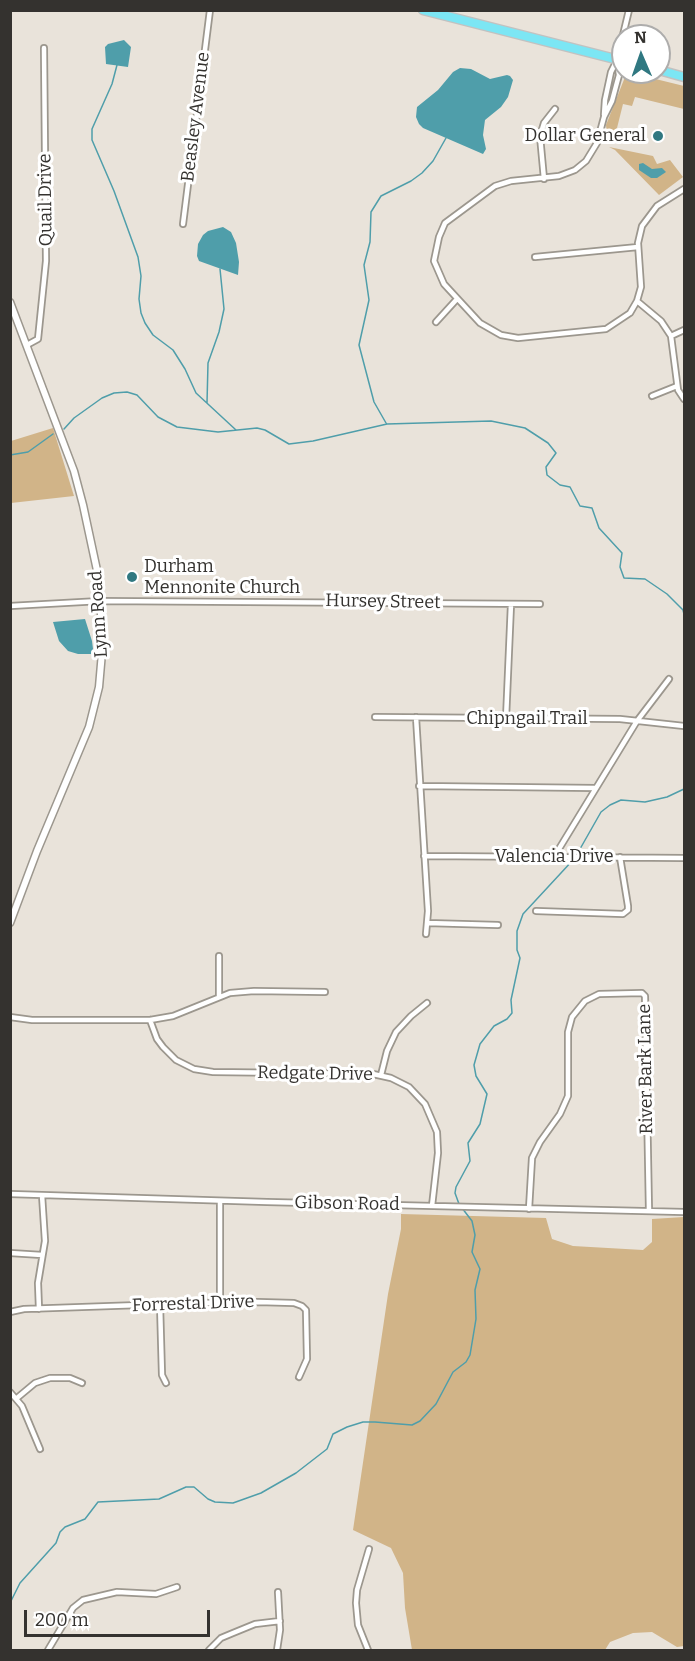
<!DOCTYPE html>
<html>
<head>
<meta charset="utf-8">
<style>
	body { margin:0 }
	#map { position:relative; width:695px; height:1661px; overflow:hidden; background:#e9e3da; font-family:Bitter,serif }
	canvas { display:block }
	.frame { position:absolute; inset:0; border:12px solid #34322f; pointer-events:none }
	.north { position:absolute; left:611px; top:24px; width:60px; height:60px; box-sizing:border-box; background:#fff; border:2px solid #aeadac; border-radius:50%; rotate:358deg; font-size:16px; font-weight:700; line-height:24px; text-align:center; color:#34322f }
	.north::after { content:''; display:block; margin:auto; width:21px; height:27px; background:#307881; clip-path:polygon(50% 0,100% 100%,50% 72%,0 100%) }
	.scale { position:absolute; left:24px; top:1610px; width:186px; height:27px; box-sizing:border-box; border:3px solid #34322f; border-top:0; padding-left:8px; font-size:18px; line-height:21px; white-space:nowrap; color:#34322f; -webkit-text-stroke:4px #fff; paint-order:stroke }
</style>
</head>
<body>
<div id="map">
<canvas width="695" height="1661"></canvas>
<div class="frame"></div>
<div class="north">N</div>
<div class="scale">200 m</div>
</div>
<script>
const context = document.querySelector('canvas').getContext('2d');
context.lineJoin = 'round';
function fillPath(path, color) { context.fillStyle = color; context.fill(path, 'evenodd'); }
const toPath = rows => new Path2D(rows.map(r => 'M' + r).join(''));
function strokePath(path, color, width, dash) { context.strokeStyle = color; context.lineWidth = width; context.lineCap = dash ? 'butt' : 'round'; context.setLineDash(dash || []); context.stroke(path); }
function drawText(font, color, halo, rows, align = 'center') {
  context.font = font + ' Bitter,serif'; context.lineWidth = 6; context.setLineDash([]); context.textBaseline = 'middle'; context.strokeStyle = halo; context.fillStyle = color; for (const [text, x, y, turn = 0] of rows) {
    context.save(); context.translate(x, y); context.rotate((+turn || 0) * Math.PI / 180); context.textAlign = isNaN(turn) ? turn : align; if (halo) context.strokeText(text, 0, 0); context.fillText(text, 0, 0); context.restore();
  }
}
const green = toPath([
	[627,72,684,86,684,109,635,97,632,106,623,104,617,128,624,130,622,137,607,134,606,125],
	[609,147,653,156,657,164,670,160,683,177,659,195,615,150],
	[53,428,74,496,11,503,11,441],
	[401,1214,546,1218,552,1239,573,1246,643,1250,652,1242,652,1219,684,1217,684,1646,677,1647,652,1632,633,1633,610,1642,605,1650,412,1650,405,1608,403,1573,391,1548,353,1530,388,1294,401,1229]
]);
const water = toPath([
	[124,40,131,47,128,67,106,64,105,47,108,44],
	[460,68,471,69,490,79,507,75,510,76,513,80,508,97,501,107,485,120,483,135,486,149,483,154,423,128,419,124,416,117,417,107,438,90,453,72],
	[643,163,652,169,662,168,666,172,657,178,651,178,639,170,639,164],
	[223,227,231,232,236,243,239,262,238,275,199,261,197,256,198,244,203,235,208,231],
	[85,619,92,641,93,649,91,654,78,654,68,651,59,641,53,622]
]);
const stream = toPath([
	[117,65,112,84,92,129,92,140,114,191,138,257,141,276,139,299,141,313,145,323,153,335,173,350,185,369,196,393,236,430],
	[207,403,208,363,219,332,224,309,220,269],
	[386,423,374,402,359,345,369,300,364,265,370,242,371,212,381,196,411,181,422,173,433,161,446,138],
	[64,429,74,418,102,398,114,393,127,392,137,395,158,417,177,427,218,432,257,428,265,430,289,444,313,441,387,424,491,421,525,428,548,443,556,453,546,467,547,475,560,485,570,487,580,506,592,508,599,528,622,553,620,567,624,578,645,579,667,594,683,610,684,614],
	[10,455,28,452,53,434],
	[576,856,601,812,610,805,621,800,645,802,667,797,684,789],
	[459,1204,455,1193,456,1187,470,1161,468,1143,480,1124,487,1094,476,1076,474,1065,480,1044,494,1026,507,1019,512,1013,511,1000,520,958,517,950,517,931,523,914,573,860],
	[10,1603,20,1583,56,1543,60,1532,65,1527,85,1519,98,1502,159,1499,186,1487,194,1487,208,1499,215,1502,233,1503,261,1493,296,1473,327,1449,333,1434,347,1427,363,1422,375,1422,412,1425,420,1421,436,1404,453,1372,466,1362,470,1355,476,1319,475,1290,480,1269,472,1252,475,1235,472,1221,462,1208]
]);
const minor = toPath([
	[617,60,619,75,612,101,604,117,597,143,586,161,575,170,559,176,511,181,495,186,445,223,439,237,434,261,444,284,480,323,501,335,518,338,606,329,630,313,637,301,641,287,638,243,642,226,657,206,684,189],
	[604,115,605,100,611,72,617,60,629,10],
	[544,179,540,136,544,123,555,109],
	[183,224,210,10],
	[535,257,638,247],
	[637,301,661,321,671,336,678,390,684,399],
	[436,322,457,299],
	[671,336,684,330],
	[27,345,38,339,46,261,44,48],
	[652,396,677,386],
	[10,606,100,601,540,604],
	[375,717,620,719,684,726],
	[416,717,428,911,426,934],
	[506,719,511,604],
	[419,786,595,788],
	[424,856,684,858],
	[554,857,637,721,669,679],
	[536,911,623,914,628,910,628,906,620,857],
	[427,923,498,925],
	[219,956,219,996],
	[10,1017,32,1020,150,1020,173,1016,230,993,254,991,325,992],
	[150,1020,157,1039,163,1047,176,1060,194,1069,213,1072,373,1074,391,1078,409,1087,425,1104,437,1132,438,1153,432,1206],
	[381,1075,387,1051,396,1032,411,1016,427,1003],
	[10,1194,267,1202,684,1212],
	[529,1209,532,1158,540,1142,560,1114,568,1096,568,1032,572,1017,585,1001,599,994,642,993,645,996,649,1211],
	[10,1253,42,1255],
	[220,1302,220,1201],
	[160,1304,162,1375,166,1383],
	[39,1309,38,1283,45,1241,42,1195],
	[10,1312,24,1309,198,1303,258,1302,294,1303,302,1306,306,1310,307,1359,299,1377],
	[10,1392,22,1406,40,1449],
	[17,1398,35,1383,50,1378,70,1378,82,1383],
	[48,1650,73,1608,83,1600,117,1592,156,1594,177,1587],
	[209,1650,221,1638,233,1633,255,1624,280,1621],
	[277,1650,280,1630,278,1592],
	[368,1650,358,1625,356,1603,357,1590,369,1549]
]);
const tertiary = toPath([
	[10,302,74,471,83,505,98,575,103,641,99,687,89,727,37,851,10,923]
]);
const trunk = toPath([
	[423,10,623,61],
	[659,70,684,77]
]);
const markers = [
	[658,136,6,"#307881"],
	[132,577,6,"#307881"]
];
const streetNames = [
	["Beasley Avenue",196,117,-83],
	["Quail Drive",46,200,-91],
	["Hursey Street",383,602,1],
	["Lynn Road",99,614,-94],
	["Chipngail Trail",527,719],
	["Valencia Drive",554,857],
	["River Bark Lane",646,1069,-91],
	["Redgate Drive",315,1074,1],
	["Gibson Road",347,1204,1],
	["Forrestal Drive",193,1304,-2]
];
const poiNames = [
	["Dollar General",646,136],
	["Durham",144,567,"left"],
	["Mennonite Church",144,588,"left"]
];
fillPath(green, '#d1b488');
fillPath(water, '#4f9eaa');
strokePath(stream, '#4f9eaa', 1.5);
strokePath(minor, '#9c978e', 8);
strokePath(tertiary, '#9c978e', 9);
strokePath(trunk, '#c2c2c1', 11);
strokePath(minor, '#fff', 4.5);
strokePath(tertiary, '#fff', 6);
strokePath(trunk, '#7ce6f4', 8);
for (const [x, y, r, color] of markers) { const dot = new Path2D(); dot.arc(x, y, r, 0, 2 * Math.PI); context.fillStyle = color; context.fill(dot); strokePath(dot, '#fff', 2); }
drawText('18px', '#34322f', '#fff', streetNames);
drawText('18px', '#34322f', '#fff', poiNames, 'right');
</script>
</body>
</html>
